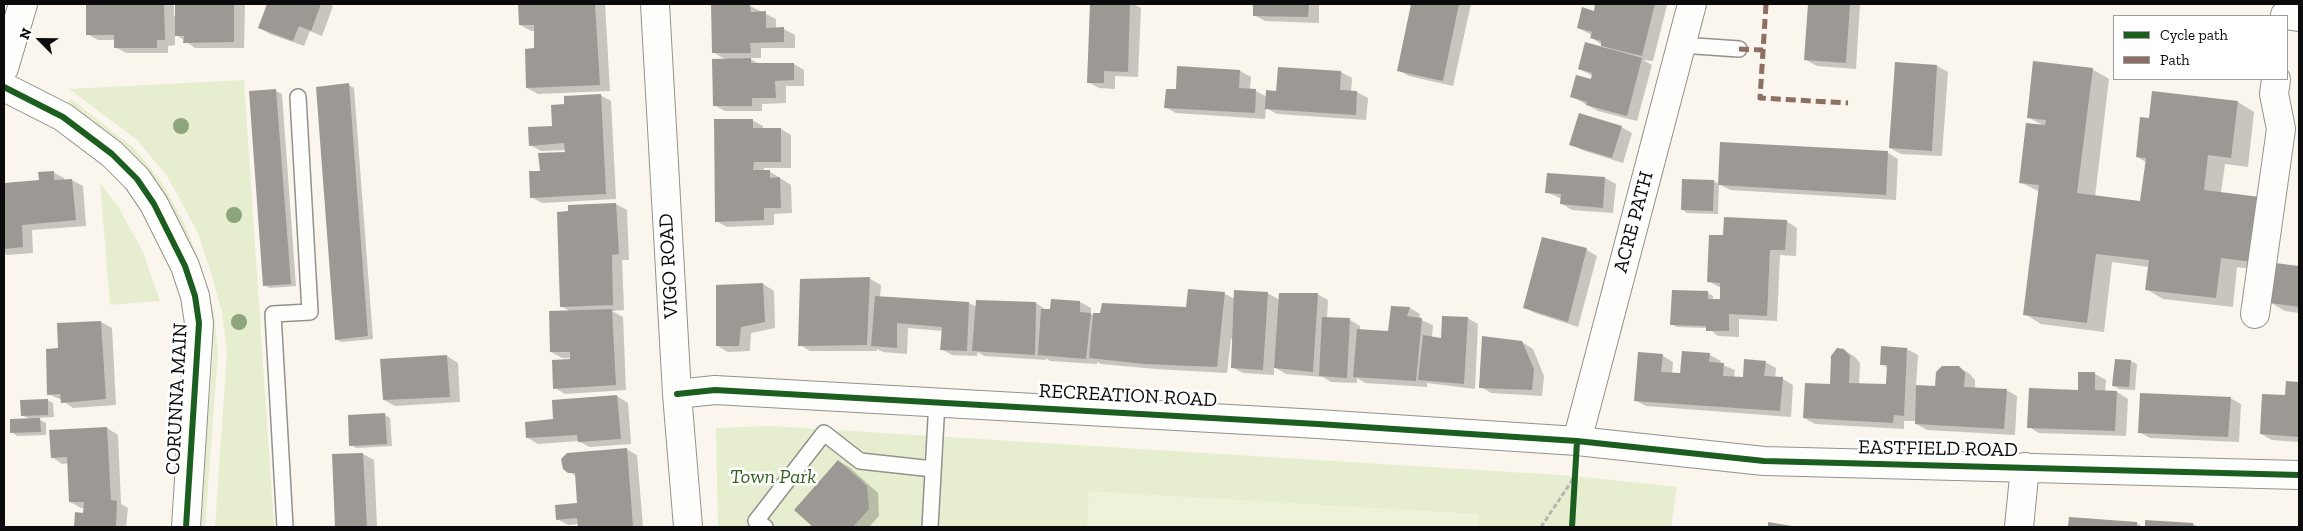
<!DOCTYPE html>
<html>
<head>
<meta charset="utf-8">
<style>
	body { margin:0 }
	#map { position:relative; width:2303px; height:531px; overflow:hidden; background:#faf6ee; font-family:"Zilla Slab",serif }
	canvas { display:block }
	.frame { position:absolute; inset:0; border:5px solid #0b0b0b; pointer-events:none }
	.legend { position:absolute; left:2113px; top:15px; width:175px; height:65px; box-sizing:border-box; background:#fff; border:1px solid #9d9d9d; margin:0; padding:6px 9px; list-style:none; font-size:15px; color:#0b0b0b }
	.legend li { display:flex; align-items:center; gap:10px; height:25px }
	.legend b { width:25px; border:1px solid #9d9d9d }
	.north { position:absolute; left:15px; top:15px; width:50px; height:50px; -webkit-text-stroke:4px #fff; paint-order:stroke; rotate:293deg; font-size:14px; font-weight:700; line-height:20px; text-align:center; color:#0b0b0b }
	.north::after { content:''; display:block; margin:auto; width:18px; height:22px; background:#0b0b0b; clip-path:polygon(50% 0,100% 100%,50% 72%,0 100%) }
</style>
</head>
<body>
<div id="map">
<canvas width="2303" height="531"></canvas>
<div class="frame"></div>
<ul class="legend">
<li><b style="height:6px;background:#1b5e20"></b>Cycle path</li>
<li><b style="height:6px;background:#8d6e63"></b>Path</li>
</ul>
<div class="north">N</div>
</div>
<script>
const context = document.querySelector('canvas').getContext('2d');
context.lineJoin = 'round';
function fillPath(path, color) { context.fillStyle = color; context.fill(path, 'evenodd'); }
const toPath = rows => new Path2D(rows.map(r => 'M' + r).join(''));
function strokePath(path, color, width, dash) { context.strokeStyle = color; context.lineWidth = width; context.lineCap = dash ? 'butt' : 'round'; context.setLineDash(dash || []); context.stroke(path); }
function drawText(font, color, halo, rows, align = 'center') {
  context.font = font + ' "Zilla Slab",serif'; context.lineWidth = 5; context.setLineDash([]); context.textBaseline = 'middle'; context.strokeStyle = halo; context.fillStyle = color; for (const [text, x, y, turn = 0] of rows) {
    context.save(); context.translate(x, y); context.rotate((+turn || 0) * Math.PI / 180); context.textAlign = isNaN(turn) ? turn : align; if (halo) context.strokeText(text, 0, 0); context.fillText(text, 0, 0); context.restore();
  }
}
const green = toPath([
	[244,80,274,527,215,527,227,352,222,312,211,273,198,233,167,176,137,140,69,89],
	[71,99,134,148,161,181,185,224,203,272,214,314,218,353,205,527,199,527,213,353,208,315,139,162,116,140,67,103],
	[100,183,119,208,143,252,160,301,110,305],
	[771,426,1575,476,1677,487,1671,527,718,527,716,428]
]);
const pitch = toPath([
	[1089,491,1479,514,1478,527,1087,527]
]);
const shadow = toPath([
	[87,4,170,4,174,6,174,16,176,16,176,4,245,4,244,48,195,48,175,34,175,45,168,46,168,53,126,53,115,47,115,40,98,40,87,34],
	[268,4,328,4,333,6,322,36,310,31,304,46,270,34,260,28],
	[519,4,605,4,610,91,538,94,527,88,535,49,535,31,531,31,520,25],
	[1091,4,1134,4,1141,8,1138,77,1115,76,1115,89,1099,88,1088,82],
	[1254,4,1319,4,1319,23,1265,21,1254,15],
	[1412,4,1471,4,1453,86,1409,76,1398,70],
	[1597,4,1667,5,1653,61,1643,60,1652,65,1637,121,1598,111,1571,96,1592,81,1593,76,1579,69,1610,50,1592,38,1592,35,1578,28,1595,12],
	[1809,4,1860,4,1856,69,1817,66,1806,60],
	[712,6,750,6,776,19,776,29,784,29,795,35,795,48,761,48,761,58,749,58,759,64,794,64,804,70,804,86,786,86,786,103,762,104,762,111,725,111,714,105,726,60,713,52],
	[1896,64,1937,66,1948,72,1942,156,1901,154,1890,148],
	[1178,67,1240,71,1251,77,1250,90,1256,91,1267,97,1278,92,1279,68,1341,72,1352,78,1351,92,1357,92,1368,98,1366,120,1277,114,1266,108,1265,119,1176,113,1165,107,1177,91],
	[2092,69,2109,79,2095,197,2142,202,2146,162,2137,157,2150,119,2238,102,2254,112,2248,167,2225,164,2221,193,2269,271,2237,267,2233,307,2163,299,2146,289,2149,267,2112,262,2104,332,2041,324,2025,314,2040,192,2020,182,2044,126,2028,117],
	[349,85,354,88,373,339,341,342,336,339],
	[276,91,282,94,296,286,270,288,264,285,250,92],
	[600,95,611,101,616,199,542,203,531,197,541,172,566,153,566,150,541,151,530,145,553,127,565,105],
	[752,120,763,126,763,129,781,129,791,135,791,168,764,168,764,171,769,171,791,185,792,213,774,214,774,225,727,227,716,221],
	[1621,127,1632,133,1623,163,1582,150,1571,144],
	[1721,143,1888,153,1898,159,1896,200,1730,190,1719,184,1718,214,1687,213,1682,209,1683,180,1714,181,1719,184],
	[53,172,64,178,64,180,72,180,83,186,86,226,32,230,33,253,7,255,4,253,4,184,40,181],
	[1548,174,1605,178,1616,184,1613,213,1572,210,1562,204,1562,199,1546,192],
	[616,204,627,210,629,260,622,260,624,310,612,311,623,317,626,390,565,394,555,388,571,358,562,358,551,352,571,312,561,306],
	[1786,221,1797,228,1796,256,1780,255,1777,321,1739,319,1739,337,1718,336,1708,328,1677,327,1672,324,1708,293,1713,296,1713,301,1721,301,1721,288,1708,281,1724,237],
	[1543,238,1587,250,1597,256,1578,327,1535,313,1524,307],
	[2276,264,2299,268,2299,313,2285,311,2271,303],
	[870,279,881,285,880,298,969,303,977,307,1036,303,1046,310,1080,302,1091,308,1091,314,1094,316,1187,308,1225,294,1235,299,1267,293,1280,300,1317,294,1328,300,1327,319,1350,320,1360,326,1360,330,1389,333,1392,307,1410,308,1420,314,1419,319,1433,325,1432,337,1442,339,1467,318,1478,324,1475,389,1427,383,1427,387,1365,383,1357,378,1357,383,1331,382,1323,377,1286,374,1274,367,1274,375,1243,373,1232,367,1233,339,1231,339,1227,373,1156,369,1101,364,1097,362,1097,364,1050,361,1046,358,1046,360,984,356,978,352,977,356,952,355,941,349,943,331,908,328,907,354,883,352,877,349,877,351,810,351,800,345,801,280],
	[763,284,774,291,775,328,751,333,750,351,728,352,718,346],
	[101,322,112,328,116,405,73,408,62,400,48,394,59,349],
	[1522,342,1533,349,1544,376,1542,396,1491,393,1481,387],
	[1907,349,1918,355,1916,387,1936,387,1959,367,1970,374,1975,380,1975,389,2006,390,2017,396,2015,435,1927,430,1916,424,1916,421,1904,421,1904,429,1815,424,1804,418,1831,386,1844,350,1855,357,1860,363,1859,385,1887,386,1888,368,1881,364],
	[1683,352,1710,355,1721,361,1720,364,1735,370,1734,378,1744,379,1765,362,1776,368,1775,378,1783,379,1793,385,1791,417,1646,406,1635,400,1663,356,1673,362,1672,374,1681,374],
	[447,356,458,363,460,402,395,406,384,400,382,360],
	[2116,360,2131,361,2137,364,2135,390,2119,389,2114,386],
	[2095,374,2106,380,2105,392,2117,392,2128,399,2126,436,2039,433,2029,427,2079,391],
	[2287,383,2299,383,2299,442,2272,440,2261,434,2287,396],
	[617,396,628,403,631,444,590,447,578,441,538,444,528,438,554,421,553,401],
	[2230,398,2241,404,2239,442,2150,438,2139,432],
	[47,400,53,403,54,417,37,418,46,423,46,435,17,436,12,432,31,420,22,415],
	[385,415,390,418,392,446,356,448,351,445],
	[107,428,118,435,121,504,128,508,126,527,75,527,76,513,85,514,85,508,81,508,70,502,69,463,62,464,52,457,50,432],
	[626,449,637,455,643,527,579,527,579,524,568,525,557,519,578,504,576,476,569,472],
	[363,454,374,460,377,527,337,527,333,455],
	[838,461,849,467,878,493,879,516,869,527,815,527,795,510],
	[2070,518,2137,523,2143,527,2070,527],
	[2146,521,2193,524,2199,527,2146,527]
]);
const building = toPath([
	[86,4,164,4,165,40,157,40,157,48,114,48,114,35,86,35],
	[175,4,234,4,234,42,183,43,184,36,175,36],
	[267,4,321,4,311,31,299,26,293,41,258,28],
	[518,4,595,4,600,85,526,88,525,49,534,48,534,25,519,25],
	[1090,4,1130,4,1128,72,1104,71,1104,83,1087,83],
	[1253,4,1309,4,1308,17,1253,16],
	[1411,4,1459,4,1443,81,1397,71],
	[1595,4,1655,4,1642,56,1601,46,1601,41,1590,38,1592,32,1577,28,1582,7,1594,11],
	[1808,4,1850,4,1846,63,1804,60],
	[711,5,750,5,751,12,766,11,766,28,784,27,784,42,750,43,751,53,712,53],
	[1585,42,1642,58,1627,116,1586,105,1587,102,1570,97,1576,75,1591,79,1592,73,1578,69],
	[751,58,751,63,794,63,794,80,775,81,776,98,752,98,752,106,713,106,712,59],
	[2033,61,2093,68,2077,193,2140,201,2146,158,2136,157,2140,117,2149,118,2152,91,2238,101,2231,158,2208,155,2204,190,2260,197,2253,262,2221,258,2216,298,2145,290,2149,260,2096,254,2087,323,2023,315,2039,185,2019,183,2026,123,2045,125,2046,120,2027,118],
	[1895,62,1937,65,1932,151,1889,148],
	[1177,66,1240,70,1239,88,1256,89,1255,113,1164,108,1166,89,1176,89],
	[1278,67,1341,71,1340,90,1357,91,1356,115,1265,109,1266,90,1276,91],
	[349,83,368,336,335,340,316,87],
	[276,89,291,284,263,286,249,91],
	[601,94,606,194,530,198,529,171,540,171,538,153,565,152,564,143,529,146,528,127,552,126,551,105,564,104,564,96],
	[1579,113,1622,126,1612,158,1569,145],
	[714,119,753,119,753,128,781,128,781,162,754,162,753,170,770,170,770,178,780,177,781,208,764,208,764,220,715,222],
	[1720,142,1888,151,1886,195,1718,185],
	[54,171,54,180,72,179,76,220,22,225,23,247,4,249,4,183,39,180,38,172],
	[1547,173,1605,177,1603,208,1560,204,1561,194,1545,193],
	[1682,179,1714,180,1713,211,1681,210],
	[616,203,619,254,612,255,613,305,560,307,557,212,568,211,568,205],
	[1724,217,1787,220,1785,250,1770,250,1767,316,1729,314,1729,331,1706,331,1706,326,1670,325,1672,290,1708,291,1708,299,1720,299,1720,283,1707,282,1709,235,1723,235],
	[1542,237,1587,248,1568,322,1523,308],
	[2275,263,2299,266,2299,307,2270,303],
	[870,277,867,345,798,346,800,279],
	[763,283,765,322,741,327,739,346,716,346,716,285],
	[1188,289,1225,292,1217,367,1144,364,1089,358,1093,313,1100,313,1102,303,1186,307],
	[1234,290,1268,292,1263,370,1231,368],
	[1279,293,1318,293,1313,372,1274,368],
	[875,296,969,302,967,351,940,350,942,327,897,323,897,348,871,346],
	[1051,299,1080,301,1080,312,1091,313,1086,359,1038,355,1041,309,1050,309],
	[976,300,1036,302,1035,355,972,351],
	[1391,306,1410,307,1407,316,1422,318,1416,381,1353,377,1357,329,1388,331],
	[612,309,616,385,553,389,552,360,570,359,570,352,550,352,549,311],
	[1442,316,1468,317,1464,384,1418,380,1423,335,1441,338],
	[1322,317,1350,318,1347,378,1319,376],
	[101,321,106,399,61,403,60,394,47,395,46,349,58,348,57,323],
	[1482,336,1522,341,1534,369,1532,390,1479,388],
	[1881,346,1907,348,1904,416,1894,415,1893,423,1803,418,1805,383,1830,384,1831,356,1837,348,1844,349,1850,356,1849,383,1886,384,1887,365,1880,365],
	[1682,351,1710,353,1709,362,1724,363,1723,376,1743,377,1744,359,1766,361,1764,376,1783,377,1780,411,1634,401,1638,352,1663,354,1661,372,1680,373],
	[447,355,450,397,383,400,380,359],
	[2115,359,2131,360,2129,387,2112,386],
	[1942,366,1959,366,1965,373,1964,387,2007,389,2004,429,1915,424,1916,385,1935,386,1936,372],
	[2078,372,2095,372,2095,390,2117,391,2115,431,2027,428,2029,388,2078,390],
	[2286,381,2299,382,2299,437,2260,434,2262,394,2285,395],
	[2140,393,2231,397,2228,437,2138,433],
	[617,395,621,439,578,442,577,435,526,438,525,422,553,419,552,400],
	[48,399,48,415,21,416,20,400],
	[385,413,387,444,349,446,348,415],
	[40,418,41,432,10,433,10,419],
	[107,427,111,500,117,501,116,527,74,527,75,512,83,513,84,502,69,502,67,457,51,458,49,430],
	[627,448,633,527,578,527,577,518,556,520,555,505,577,503,575,473,568,473,563,469,561,459,567,453],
	[363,453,367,527,335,527,332,454],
	[838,460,867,486,869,509,853,527,813,527,794,510],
	[2069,517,2137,522,2137,527,2068,527],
	[2145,520,2193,523,2193,527,2145,527],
	[1768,522,1792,526,1791,527,1768,527]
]);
const path = toPath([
	[1541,527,1575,476]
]);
const lane = toPath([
	[1681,45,1739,49],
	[285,527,273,314,310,312,298,97],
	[765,527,756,521,824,433,860,461,933,469],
	[930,527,937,401]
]);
const street = toPath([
	[655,4,677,394,688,527],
	[2285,15,2299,17],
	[4,68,23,4],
	[4,87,63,117,112,154,137,179,154,204,185,266,195,296,199,323,186,527],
	[2255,314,2281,129,2274,94,2276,79],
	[677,394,715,390,1318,424,1577,441,1764,461,2299,475],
	[1577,441,1692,4],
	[2019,527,2025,467]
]);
const quiet = toPath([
	[1766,4,1760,98,1848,103],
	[1739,49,1763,50]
]);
const cycleway = toPath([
	[4,87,63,117,112,154,137,179,154,204,185,266,195,296,199,323,186,527],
	[677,394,715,390,1318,424,1577,441,1764,461,2299,475],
	[1572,527,1577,441]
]);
const trees = [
	[181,126],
	[234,215],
	[239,322]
];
const streetNames = [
	["ACRE PATH",1634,222,-75],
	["VIGO ROAD",669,266,-93],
	["RECREATION ROAD",1128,396,3],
	["CORUNNA MAIN",177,399,-87],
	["EASTFIELD ROAD",1938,449,1]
];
const parkNames = [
	["Town Park",773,477]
];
fillPath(green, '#e6eecf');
fillPath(pitch, '#eef2d9');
fillPath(shadow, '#0003');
fillPath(building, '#9c9995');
strokePath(lane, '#93918d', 18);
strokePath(street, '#93918d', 30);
strokePath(path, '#b7b6b5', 3, [5, 2.5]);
strokePath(lane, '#fefefc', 15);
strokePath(street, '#fefefc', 28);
strokePath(quiet, '#8d6e63', 5, [10, 5]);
strokePath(cycleway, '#1b5e20', 6);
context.fillStyle = '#8da47c';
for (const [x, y] of trees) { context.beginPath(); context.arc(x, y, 8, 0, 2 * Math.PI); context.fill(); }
drawText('20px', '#0b0b0b', '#fff', streetNames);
drawText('italic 20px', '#34601e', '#fff', parkNames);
</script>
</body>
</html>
